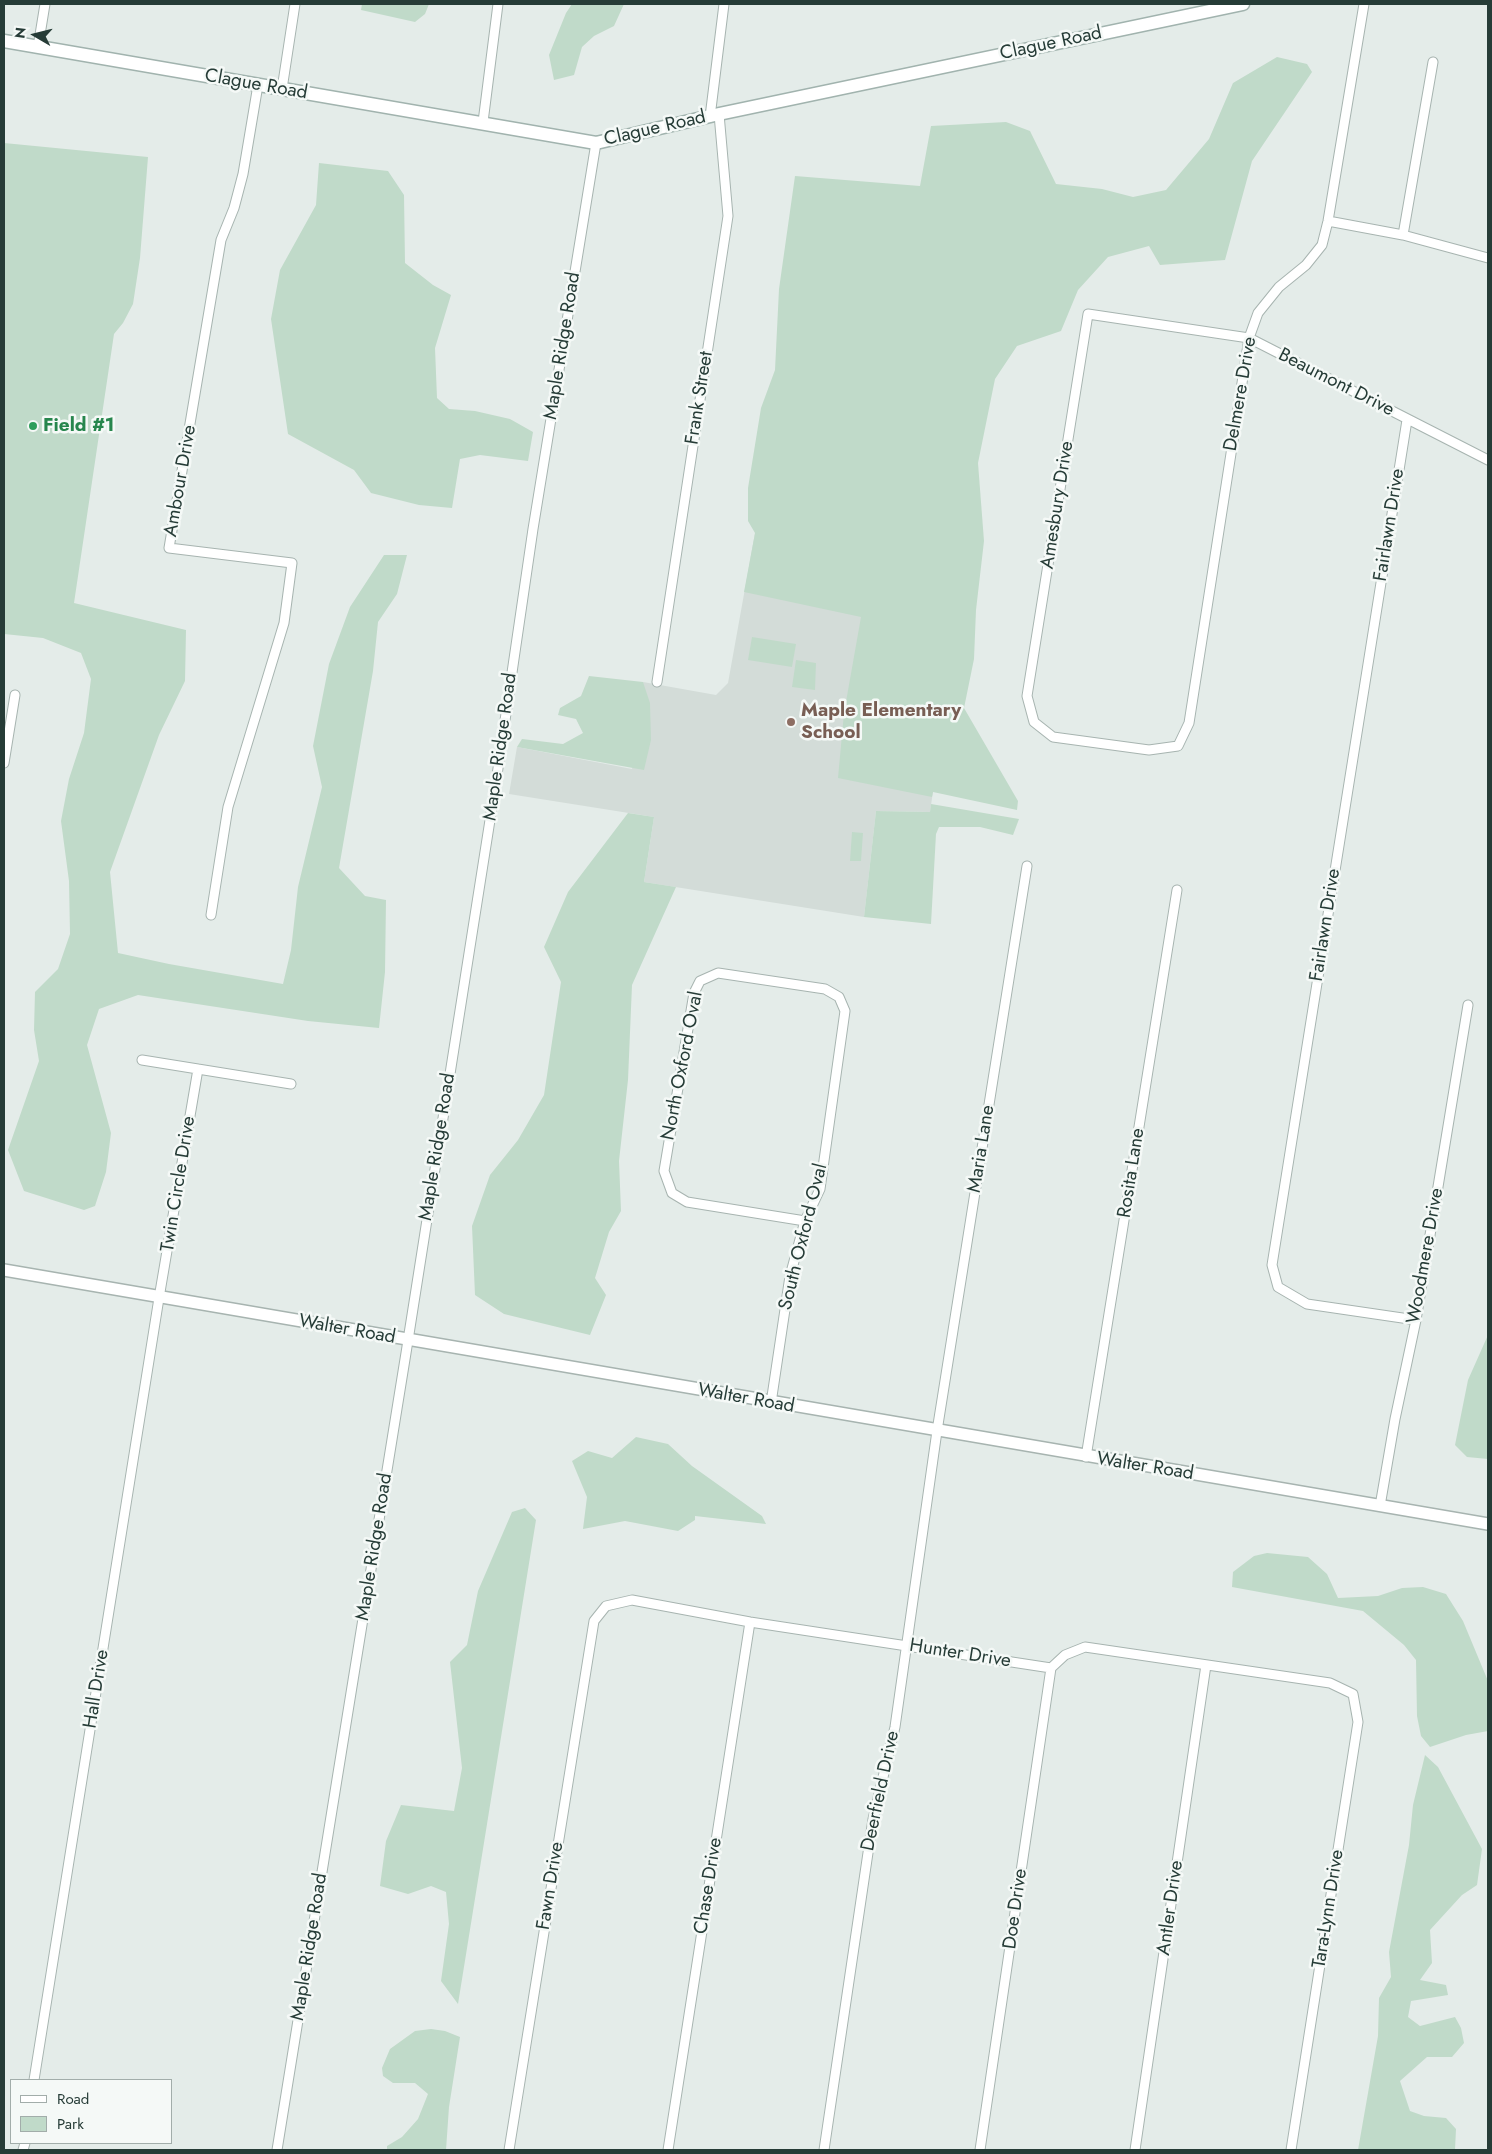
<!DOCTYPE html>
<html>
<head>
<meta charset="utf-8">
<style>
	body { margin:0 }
	#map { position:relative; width:1492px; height:2154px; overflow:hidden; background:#e4ece9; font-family:Jost,sans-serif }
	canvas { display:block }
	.frame { position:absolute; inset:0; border:5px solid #263c37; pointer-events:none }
	.legend { position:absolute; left:10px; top:2079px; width:162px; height:65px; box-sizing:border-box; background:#f5f9f7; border:1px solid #a2adaa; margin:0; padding:6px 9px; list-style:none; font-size:15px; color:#263c37 }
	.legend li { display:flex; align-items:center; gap:10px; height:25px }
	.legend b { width:25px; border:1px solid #a2adaa }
	.north { position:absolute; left:10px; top:10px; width:50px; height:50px; -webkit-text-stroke:4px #f5f9f7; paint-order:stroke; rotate:278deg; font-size:14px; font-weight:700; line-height:20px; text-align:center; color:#263c37 }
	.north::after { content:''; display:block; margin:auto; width:18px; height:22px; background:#263c37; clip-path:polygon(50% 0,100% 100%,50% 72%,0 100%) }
</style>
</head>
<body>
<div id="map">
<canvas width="1492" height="2154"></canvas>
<div class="frame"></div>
<ul class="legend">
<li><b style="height:6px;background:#fff"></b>Road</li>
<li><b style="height:14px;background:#c0dac9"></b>Park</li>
</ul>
<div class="north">N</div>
</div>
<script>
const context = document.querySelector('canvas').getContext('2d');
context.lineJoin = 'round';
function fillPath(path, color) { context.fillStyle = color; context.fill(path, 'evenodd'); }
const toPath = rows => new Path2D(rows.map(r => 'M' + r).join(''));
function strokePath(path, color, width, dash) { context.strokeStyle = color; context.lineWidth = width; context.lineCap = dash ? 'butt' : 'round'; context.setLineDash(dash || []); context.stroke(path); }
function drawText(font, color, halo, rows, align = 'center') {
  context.font = font + ' Jost,sans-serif'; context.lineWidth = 5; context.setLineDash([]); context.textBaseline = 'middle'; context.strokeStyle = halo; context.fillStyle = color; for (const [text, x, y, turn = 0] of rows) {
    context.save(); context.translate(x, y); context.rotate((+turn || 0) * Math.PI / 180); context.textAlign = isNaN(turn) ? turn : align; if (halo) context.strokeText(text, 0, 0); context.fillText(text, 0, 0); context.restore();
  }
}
const built = toPath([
	[755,533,965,570,930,812,876,811,864,917,644,882,654,817,509,794,517,747,632,769,643,682,716,695,728,683]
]);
const green = toPath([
	[362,4,429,4,425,14,415,22,361,10],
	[572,4,624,4,614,26,594,36,582,47,574,75,554,80,549,55,566,13],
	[1277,57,1307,64,1312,72,1252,161,1225,260,1160,265,1149,246,1108,257,1078,290,1061,331,1017,346,995,379,978,463,984,541,976,610,974,659,964,708,1018,801,1017,810,933,792,932,797,838,778,844,713,861,617,744,592,755,533,748,521,748,488,761,408,775,370,779,289,795,176,920,186,931,126,1006,122,1030,131,1056,184,1102,189,1133,197,1166,190,1209,139,1233,83],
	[4,143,148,157,140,258,133,304,123,323,114,334,74,603,186,630,185,681,159,735,110,872,118,953,169,964,283,984,291,950,298,887,322,787,313,746,329,664,350,607,384,555,407,555,397,594,378,622,373,671,339,868,365,896,386,900,385,972,379,1028,308,1021,138,995,99,1009,87,1045,111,1133,106,1172,95,1206,84,1210,24,1191,8,1150,39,1061,34,1030,35,992,58,969,70,934,69,881,61,821,69,779,84,733,91,679,81,653,43,638,4,634],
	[319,163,388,171,404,195,405,263,433,285,451,295,435,348,437,398,449,409,475,411,510,419,533,432,528,461,480,455,460,459,452,508,419,505,371,493,354,470,288,434,271,319,280,270,316,205],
	[752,637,796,644,792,667,748,660],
	[796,660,816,663,815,690,792,687],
	[589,676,643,682,650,703,651,740,644,770,517,747,522,739,563,744,583,733,576,719,558,715,560,708,581,696],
	[931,804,1019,819,1013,835,980,827,939,827,936,834,931,924,864,917,876,811,930,812],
	[628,813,654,817,644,882,676,887,632,985,628,1080,619,1161,621,1211,609,1232,595,1278,606,1295,590,1335,504,1314,475,1295,472,1226,490,1175,518,1140,544,1095,561,982,544,947,568,892],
	[852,832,863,833,861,861,850,861],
	[1488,1335,1488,1459,1467,1457,1455,1445,1468,1380],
	[636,1437,668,1444,692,1466,762,1516,766,1524,695,1516,695,1520,678,1531,625,1521,583,1529,587,1497,572,1461,588,1451,612,1458],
	[525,1508,536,1520,458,2004,441,1981,449,1924,446,1892,431,1886,408,1894,380,1886,386,1841,401,1805,454,1811,462,1768,450,1662,467,1645,478,1591,512,1512],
	[1267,1553,1308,1557,1327,1574,1338,1598,1378,1596,1402,1588,1423,1587,1446,1594,1463,1621,1488,1681,1488,1731,1466,1735,1430,1747,1421,1736,1417,1716,1416,1660,1404,1645,1363,1611,1232,1587,1233,1572,1254,1556],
	[1425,1755,1438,1767,1482,1849,1477,1885,1462,1895,1430,1930,1432,1963,1420,1980,1446,1985,1448,1995,1411,2001,1408,2017,1420,2026,1455,2017,1461,2028,1464,2043,1452,2057,1427,2057,1400,2081,1410,2111,1424,2116,1446,2118,1456,2129,1455,2150,1358,2150,1378,2036,1379,1998,1391,1977,1389,1952,1409,1845,1413,1805],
	[431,2029,445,2031,460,2037,449,2107,446,2150,387,2150,387,2146,402,2137,418,2119,428,2094,415,2083,393,2083,383,2076,382,2068,390,2049,415,2031]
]);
const minor = toPath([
	[1364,4,1328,221,1322,245,1306,265,1279,287,1258,313,1249,338,1189,723,1178,746,1149,750,1053,737,1034,722,1027,696,1088,314,1249,338,1488,460],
	[38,47,45,4],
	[282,89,295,4],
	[710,117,724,4],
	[483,122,498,4],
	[1328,221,1403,235,1488,258],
	[1403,235,1433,62],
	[1407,420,1272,1265,1278,1287,1307,1304,1416,1320],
	[657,682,728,216,719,114],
	[4,763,15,695],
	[211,915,228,807,284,623,292,563,169,548,221,240,234,208,243,174,258,85],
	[142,1060,291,1084],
	[771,1403,790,1276,805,1221,820,1189,845,1011,839,997,825,989,718,973,700,981,694,993,664,1171,672,1193,687,1202,805,1221],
	[1086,1457,1177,890],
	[1380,1506,1395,1419,1416,1320,1468,1005],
	[34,2080,159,1298,198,1069],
	[23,2150,25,2143],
	[277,2150,406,1353,496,782,533,529,596,143],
	[509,2150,594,1621,606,1606,632,1600,750,1622,1051,1668,1065,1655,1085,1647,1330,1683,1353,1694,1358,1722,1291,2150],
	[668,2150,750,1622],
	[824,2150,873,1819,895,1727,937,1431,1027,866],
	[980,2150,1051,1668],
	[1135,2150,1206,1665]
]);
const tertiary = toPath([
	[4,1270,1488,1524]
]);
const secondary = toPath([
	[4,41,596,143,719,114,1243,4]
]);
const markers = [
	[33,426,5,"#2e9e5b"],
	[791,722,5,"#8d6e63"]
];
const streetNames = [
	["Clague Road",1051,44,-12],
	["Clague Road",256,85,10],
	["Clague Road",655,129,-13],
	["Maple Ridge Road",563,346,-81],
	["Beaumont Drive",1336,383,27],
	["Delmere Drive",1241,394,-80],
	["Frank Street",700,398,-81],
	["Ambour Drive",181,481,-80],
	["Amesbury Drive",1058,505,-81],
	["Fairlawn Drive",1390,525,-81],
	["Maple Ridge Road",501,747,-82],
	["Fairlawn Drive",1326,925,-81],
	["North Oxford Oval",683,1066,-79],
	["Maple Ridge Road",438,1147,-81],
	["Maria Lane",982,1149,-81],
	["Rosita Lane",1132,1173,-81],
	["Twin Circle Drive",179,1184,-81],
	["South Oxford Oval",804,1237,-76],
	["Woodmere Drive",1426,1256,-80],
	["Walter Road",347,1330,10],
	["Walter Road",746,1399,10],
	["Walter Road",1145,1467,9],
	["Maple Ridge Road",375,1547,-81],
	["Hunter Drive",960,1654,9],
	["Hall Drive",97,1689,-81],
	["Deerfield Drive",881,1791,-78],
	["Fawn Drive",551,1886,-81],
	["Chase Drive",709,1886,-81],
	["Antler Drive",1171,1908,-82],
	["Doe Drive",1016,1909,-82],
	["Tara-Lynn Drive",1329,1909,-81],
	["Maple Ridge Road",310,1947,-81]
];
const leisureNames = [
	["Field #1",43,426]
];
const educationNames = [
	["Maple Elementary",801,711],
	["School",801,733]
];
fillPath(built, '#d3dcd8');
fillPath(green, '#c0dac9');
strokePath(minor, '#a7b4b0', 11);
strokePath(tertiary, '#a7b4b0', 14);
strokePath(secondary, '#a1b3ae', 15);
strokePath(minor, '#fff', 9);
strokePath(tertiary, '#fff', 11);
strokePath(secondary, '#fff', 12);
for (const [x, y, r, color] of markers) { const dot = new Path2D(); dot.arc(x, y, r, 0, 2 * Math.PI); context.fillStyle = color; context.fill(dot); strokePath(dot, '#f5f9f7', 2); }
drawText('19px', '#263c37', '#f5f9f7', streetNames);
drawText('bold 19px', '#27864d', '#f5f9f7', leisureNames, 'left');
drawText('bold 19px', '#785e54', '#f5f9f7', educationNames, 'left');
</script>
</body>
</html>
